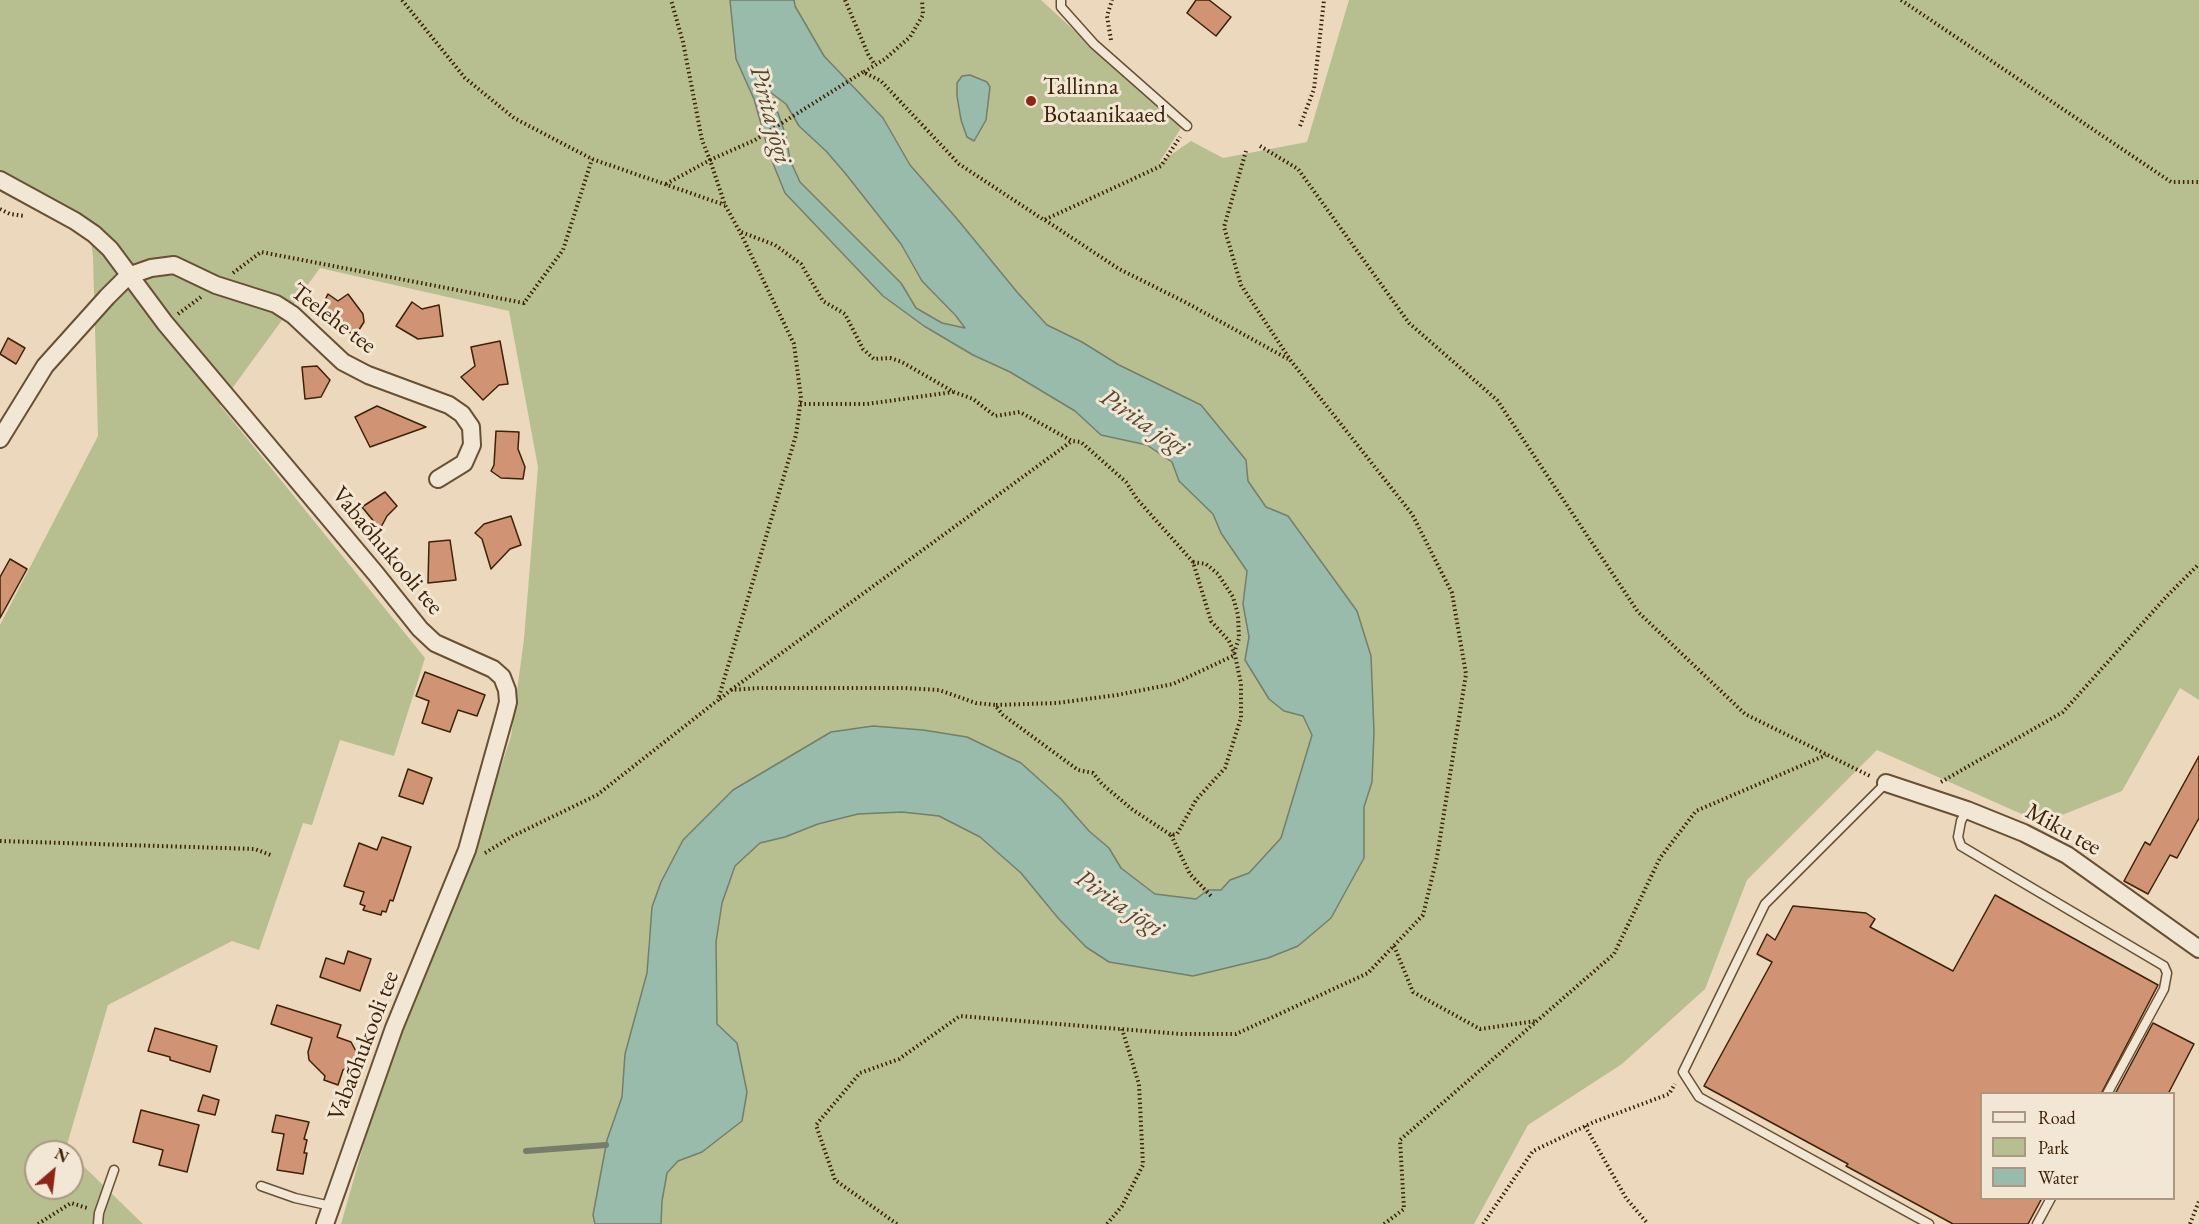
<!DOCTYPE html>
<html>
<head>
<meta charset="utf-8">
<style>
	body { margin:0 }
	#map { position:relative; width:2199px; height:1224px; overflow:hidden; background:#ebd8bd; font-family:"EB Garamond",serif }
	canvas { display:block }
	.legend { position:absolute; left:1980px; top:1092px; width:195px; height:108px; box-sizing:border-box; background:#f2e6d4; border:2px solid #aa9882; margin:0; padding:8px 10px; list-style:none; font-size:18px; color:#3d2206 }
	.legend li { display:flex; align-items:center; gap:12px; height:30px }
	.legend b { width:30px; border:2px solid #aa9882 }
	.north { position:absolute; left:24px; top:1140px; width:60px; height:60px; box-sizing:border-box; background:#f2e6d4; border:2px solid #aa9882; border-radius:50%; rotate:28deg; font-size:16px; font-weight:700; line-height:24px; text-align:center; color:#3d2206 }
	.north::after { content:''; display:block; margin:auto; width:21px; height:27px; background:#8f2418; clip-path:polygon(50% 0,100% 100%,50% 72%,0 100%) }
</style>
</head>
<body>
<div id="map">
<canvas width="2199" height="1224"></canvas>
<ul class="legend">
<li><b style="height:8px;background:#f2e6d4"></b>Road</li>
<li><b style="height:16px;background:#b7bf91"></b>Park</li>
<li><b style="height:16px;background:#99bbac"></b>Water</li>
</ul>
<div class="north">N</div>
</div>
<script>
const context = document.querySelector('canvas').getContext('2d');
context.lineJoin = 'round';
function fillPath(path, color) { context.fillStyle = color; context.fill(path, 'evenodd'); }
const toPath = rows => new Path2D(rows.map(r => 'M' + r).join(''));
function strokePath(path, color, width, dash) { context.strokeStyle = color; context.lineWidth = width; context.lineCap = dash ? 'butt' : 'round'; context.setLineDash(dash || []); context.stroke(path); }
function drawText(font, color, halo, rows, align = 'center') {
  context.font = font + ' "EB Garamond",serif'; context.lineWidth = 6; context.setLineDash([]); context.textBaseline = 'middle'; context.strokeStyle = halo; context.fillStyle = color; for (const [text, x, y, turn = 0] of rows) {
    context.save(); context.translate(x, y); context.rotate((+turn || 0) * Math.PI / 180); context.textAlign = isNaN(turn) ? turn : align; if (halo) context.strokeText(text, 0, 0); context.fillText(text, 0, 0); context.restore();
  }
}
const green = toPath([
	[0,0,730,0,736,59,754,99,785,193,883,296,924,326,973,355,1010,372,1075,411,1101,435,1147,445,1172,462,1179,481,1213,514,1221,533,1247,571,1243,604,1249,637,1245,660,1284,711,1303,716,1312,734,1281,838,1249,873,1230,880,1221,890,1208,890,1196,899,1155,894,1121,868,1109,848,1089,831,1061,799,967,737,923,730,873,726,831,732,733,790,683,840,649,935,647,973,625,1054,622,1097,607,1140,593,1215,595,1224,341,1224,369,1126,404,1027,467,871,511,736,524,639,538,467,509,311,320,268,220,405,425,658,394,756,340,740,312,825,303,823,259,950,232,941,108,1005,66,1148,69,1152,36,1152,36,1188,72,1188,72,1155,143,1224,0,1224,0,625,98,436,93,256,88,220,0,170],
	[794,0,1041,0,1181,128,1159,163,1191,141,1223,158,1307,142,1349,0,2199,0,2199,700,2180,688,2122,791,2042,823,1877,750,1747,880,1705,989,1622,1064,1528,1125,1474,1224,661,1224,662,1201,667,1173,678,1161,702,1152,747,1092,737,1044,717,1024,716,942,722,903,735,866,760,843,785,837,818,824,858,814,902,812,939,816,979,837,1021,873,1054,914,1086,947,1193,976,1268,958,1298,946,1331,918,1364,858,1364,807,1372,782,1371,656,1357,611,1288,516,1266,507,1248,481,1246,460,1119,365,1082,342,1047,325,1017,292,958,220,910,165,883,118,824,56,795,6],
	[766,89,786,104,799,126,826,151,845,173,901,244,922,281,966,328,942,324,916,308,901,283,800,182,790,160,786,136,778,113,766,97]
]);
const water = toPath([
	[730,0,794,0,795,6,824,56,883,118,910,165,958,220,1017,292,1047,325,1082,342,1119,365,1201,405,1246,460,1248,481,1266,507,1288,516,1357,611,1371,656,1374,732,1372,782,1364,807,1364,858,1331,918,1298,946,1268,958,1193,976,1109,962,1086,947,1058,918,1021,873,980,837,939,816,902,812,858,814,818,824,785,837,760,843,735,866,722,903,716,942,717,1024,737,1043,747,1092,742,1121,702,1152,678,1161,667,1173,662,1201,661,1224,595,1224,593,1215,607,1140,622,1097,625,1054,647,973,652,907,661,882,683,840,733,790,831,732,873,726,923,730,967,737,1021,763,1061,799,1089,831,1109,848,1121,868,1155,894,1196,899,1208,890,1221,890,1230,880,1249,873,1281,838,1312,735,1303,716,1284,711,1269,699,1245,660,1249,637,1243,604,1247,571,1221,533,1213,514,1179,481,1172,462,1147,445,1101,435,1075,411,1010,372,973,355,924,326,883,296,785,193,770,156,754,99,736,59,730,0],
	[766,89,786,104,799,126,826,151,845,173,901,244,922,281,956,316,965,328,942,323,916,308,901,283,800,182,790,160,786,136,778,113,766,97,766,89],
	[970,75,987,82,990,87,986,120,974,141,967,137,961,120,957,96,957,83,962,76,970,75]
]);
const stream = toPath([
	[526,1151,606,1145]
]);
const building = toPath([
	[1196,0,1209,0,1231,17,1216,36,1187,13,1196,0],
	[328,294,338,301,348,294,363,314,364,322,355,336,319,312,328,294],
	[412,302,422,309,439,305,443,336,418,339,396,326,412,302],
	[8,338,25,348,16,364,0,354,8,338],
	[500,341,508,384,499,385,483,400,461,377,475,366,471,347,500,341],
	[317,366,330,380,321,397,305,399,302,367,317,366],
	[377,406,426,427,370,447,355,417,377,406],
	[496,431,519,432,518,449,525,467,523,479,501,478,491,471,494,465,496,431],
	[385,492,397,506,387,516,380,529,362,507,385,492],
	[511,516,521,545,510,549,491,569,482,539,475,533,484,524,511,516],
	[450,540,456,580,428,583,429,542,450,540],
	[10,559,27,569,0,618,0,577,10,559],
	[425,672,485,695,477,716,458,710,450,732,422,723,429,701,416,696,425,672],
	[2199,756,2199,818,2177,858,2170,855,2148,894,2124,881,2145,842,2150,845,2199,756],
	[408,769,432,778,423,804,399,796,408,769],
	[382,837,411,847,393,901,390,900,386,912,382,911,381,915,363,910,365,906,360,904,364,892,344,886,359,843,377,850,382,837],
	[1995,895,2158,985,2101,1094,1982,1094,1982,1198,2042,1198,2028,1224,1953,1224,1846,1166,1848,1164,1704,1086,1772,962,1757,954,1767,934,1775,940,1793,906,1866,913,1875,919,1870,927,1953,971,1995,895],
	[348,951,371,959,360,991,320,977,326,958,344,964,348,951],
	[277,1005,341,1025,337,1037,351,1042,358,1055,355,1064,343,1070,338,1085,324,1080,325,1076,309,1060,308,1052,312,1038,271,1024,277,1005],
	[2153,1023,2194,1044,2168,1094,2115,1094,2153,1023],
	[155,1028,217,1046,210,1072,170,1060,170,1057,148,1051,155,1028],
	[203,1095,219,1100,215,1115,198,1111,203,1095],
	[141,1110,199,1125,187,1172,159,1165,163,1150,133,1142,141,1110],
	[276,1115,309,1122,304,1139,307,1140,304,1153,307,1153,303,1174,277,1170,284,1134,272,1132,276,1115]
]);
const path = toPath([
	[402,0,465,78,514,118,592,159,725,205],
	[845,0,868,54,875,65],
	[1901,0,2171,182,2199,182],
	[1111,40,1107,16,1112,0],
	[864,72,885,59,910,37,923,15,922,0],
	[1300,126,1314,89,1324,0],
	[1260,146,1298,169,1409,323,1497,400,1638,612,1745,714,1870,776],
	[666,184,710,160,702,140,683,42,671,0],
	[0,209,10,214,25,216],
	[1045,220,1119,269,1185,302,1288,359],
	[233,273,261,252,524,303,563,250,592,159],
	[178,314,201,297],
	[800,404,867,404,953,392],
	[1193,562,1206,564,1218,574,1233,597,1238,615,1239,638,1234,653],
	[731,690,1072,441],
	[720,699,731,690,759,688,905,688,939,690,976,703,995,705,1003,715,1078,770,1093,773,1102,784,1133,810,1171,835,1177,834,1196,800,1225,768,1241,718,1241,684,1235,655,1229,641,1211,621,1193,562,1137,499,1126,482,1081,442,1072,441,1020,412,995,416,973,399,954,392,902,362,890,358,874,359,863,349,845,314,823,301,801,264,775,245,741,232],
	[996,705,1057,703,1117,695,1173,684,1235,655],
	[1941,782,2063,712,2166,597,2199,564],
	[1171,835,1190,874,1211,896],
	[0,841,255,849,273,856],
	[485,853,513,836,597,795,718,700,796,435,801,398,794,344,740,232,725,205,710,160,755,140,863,72,881,81,959,164,1044,220,1161,166,1180,137],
	[1394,946,1413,992,1480,1029,1536,1021],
	[1585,1126,1626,1198,1648,1224],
	[38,1224,71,1203,87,1208],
	[897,1224,835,1180,816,1125,860,1073,899,1059,960,1016,1181,1034,1236,1034,1368,973,1423,915,1437,857,1466,674,1452,593,1412,514,1291,361,1241,285,1224,227,1246,151],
	[1107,1224,1122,1206,1143,1165,1139,1084,1122,1029],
	[1384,1224,1404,1209,1400,1140,1614,954,1660,858,1696,811,1826,755],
	[1483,1224,1533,1151,1594,1122,1669,1094,1675,1084],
	[2190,1224,2199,1201]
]);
const service = toPath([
	[1061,0,1061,7,1094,44,1187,126],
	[1886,783,1765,904,1683,1072,1699,1097,1929,1224],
	[1967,810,1961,821,1958,837,1961,846,2164,966,2167,973,2164,989,2107,1094],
	[261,1186,295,1198,331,1206],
	[98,1224,99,1213,114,1170],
	[2037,1224,2051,1198]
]);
const minor = toPath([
	[0,180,75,221,94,234,110,249,165,323,376,574,420,629,435,643,493,669,502,677,507,690,508,702,505,714,467,850,394,1028,325,1224],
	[0,439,45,366,107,297,128,276,151,268,174,265,216,285,276,304,293,315,343,362,368,375,449,405,462,414,471,427,472,445,464,463,438,479],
	[1886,783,1967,810,2024,833,2067,855,2199,949]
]);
const markers = [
	[1031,101,6,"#8f2418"]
];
const poiNames = [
	["Tallinna",1043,87],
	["Botaanikaaed",1043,115]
];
const streetNames = [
	["Teelehe tee",333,319,37],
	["Vabaõhukooli tee",387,551,50],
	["Miku tee",2063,830,29],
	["Vabaõhukooli tee",364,1046,-69]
];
const waterNames = [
	["Pirita jõgi",770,115,75],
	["Pirita jõgi",1144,423,34],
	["Pirita jõgi",1119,904,34]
];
fillPath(green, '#b7bf91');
fillPath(water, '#99bbac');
strokePath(water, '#747e6a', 1.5);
strokePath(stream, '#747e6a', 6);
fillPath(building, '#d09374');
strokePath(building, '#3d2206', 1.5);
strokePath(service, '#685034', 11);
strokePath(minor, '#685034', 20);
strokePath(path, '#3d2206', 4, [1.5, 3]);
strokePath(service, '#f2e6d4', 8);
strokePath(minor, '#f2e6d4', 16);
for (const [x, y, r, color] of markers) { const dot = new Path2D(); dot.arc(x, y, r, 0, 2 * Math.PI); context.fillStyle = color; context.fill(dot); strokePath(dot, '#f2e6d4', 2); }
drawText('24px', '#3d2206', '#f2e6d4', poiNames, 'left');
drawText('24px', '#3d2206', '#f2e6d4', streetNames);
drawText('italic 26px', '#544830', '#f2e6d4', waterNames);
</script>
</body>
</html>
